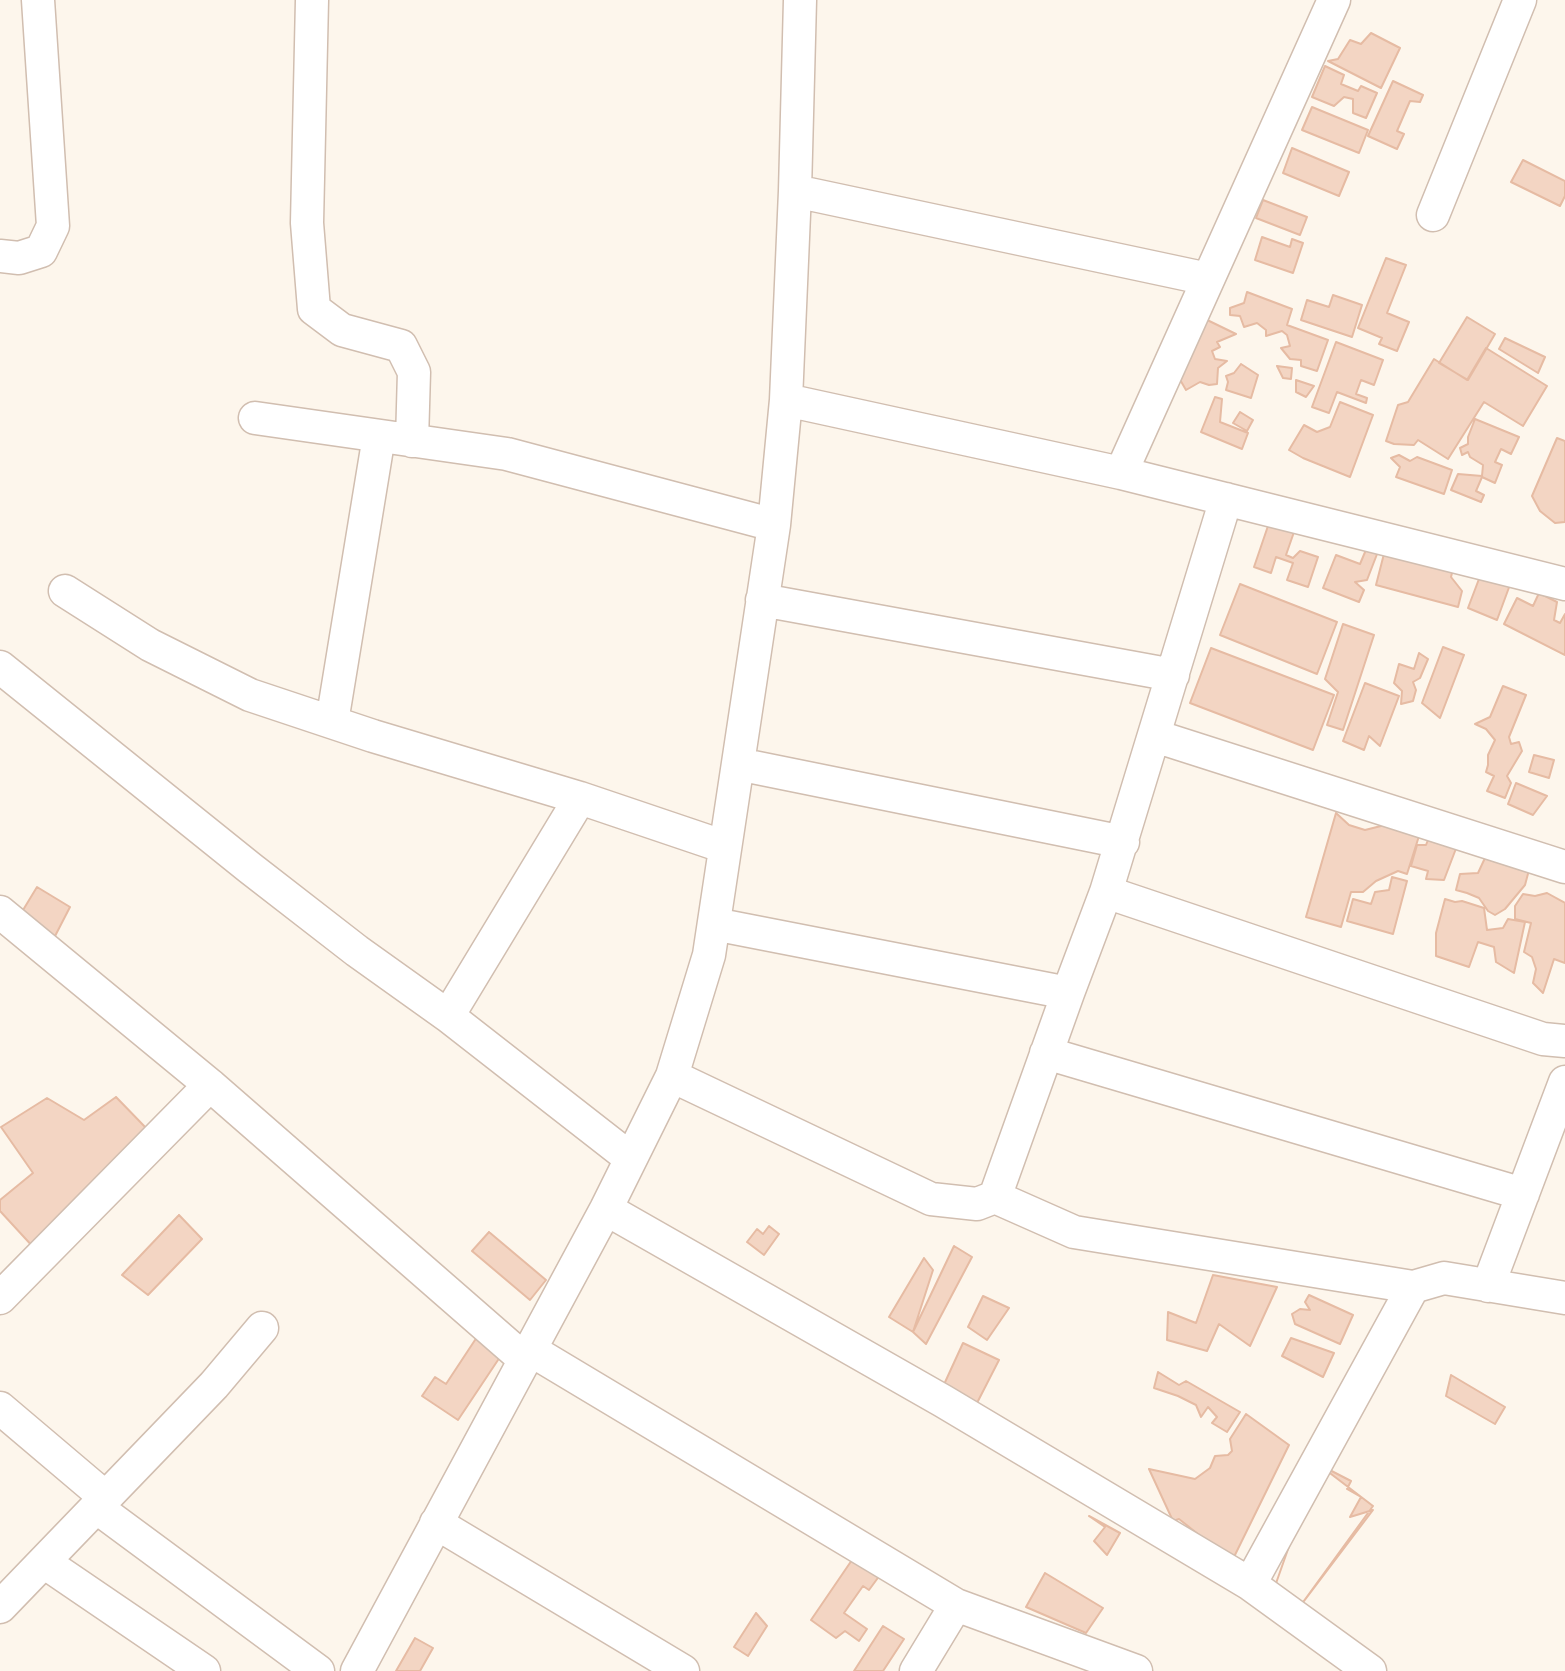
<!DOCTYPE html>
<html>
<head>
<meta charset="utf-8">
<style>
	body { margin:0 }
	canvas { display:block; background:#fdf6ec }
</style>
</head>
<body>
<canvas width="1565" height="1671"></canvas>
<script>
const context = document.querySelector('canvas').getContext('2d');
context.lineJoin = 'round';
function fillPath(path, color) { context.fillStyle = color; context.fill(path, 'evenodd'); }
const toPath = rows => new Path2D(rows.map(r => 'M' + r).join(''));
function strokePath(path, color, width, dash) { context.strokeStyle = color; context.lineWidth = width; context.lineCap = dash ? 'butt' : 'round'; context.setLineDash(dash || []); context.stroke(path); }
const building = toPath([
	[1371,33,1400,48,1381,88,1328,61,1338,59,1350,40,1361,44,1371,33],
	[1325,66,1344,75,1341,84,1358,91,1361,86,1377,93,1366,118,1353,113,1353,99,1344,97,1334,106,1312,97,1325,66],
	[1393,81,1423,95,1420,102,1410,101,1397,131,1404,134,1397,149,1368,136,1393,81],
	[1312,107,1368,130,1359,153,1302,130,1312,107],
	[1292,148,1349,172,1339,196,1283,173,1292,148],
	[1523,160,1565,181,1565,196,1560,206,1511,182,1523,160],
	[1263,200,1307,217,1300,235,1256,218,1263,200],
	[1262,237,1290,247,1292,239,1303,243,1293,273,1255,260,1262,237],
	[1386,258,1406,265,1387,313,1409,322,1397,351,1379,344,1382,338,1358,328,1386,258],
	[1247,292,1292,309,1287,325,1328,340,1317,371,1301,366,1301,360,1290,359,1281,348,1290,346,1287,335,1282,331,1266,336,1266,330,1257,323,1244,327,1240,316,1230,315,1230,308,1244,303,1247,292],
	[1333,295,1362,305,1352,337,1301,320,1307,300,1329,307,1333,295],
	[1201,317,1236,334,1217,342,1220,347,1212,351,1215,359,1227,361,1218,368,1217,384,1209,385,1200,382,1186,390,1175,371,1201,317],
	[1467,317,1495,334,1468,380,1439,363,1467,317],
	[1505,338,1545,357,1538,373,1499,349,1505,338],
	[1336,342,1383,360,1374,385,1361,380,1356,394,1367,398,1366,403,1337,392,1329,413,1312,407,1336,342],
	[1486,348,1547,386,1523,426,1484,402,1448,459,1418,440,1414,445,1394,444,1386,441,1398,405,1408,402,1434,359,1467,380,1486,348],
	[1241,364,1258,375,1251,398,1226,390,1228,382,1226,376,1234,373,1241,364],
	[1277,366,1292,368,1291,379,1283,378,1277,366],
	[1296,380,1314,386,1306,397,1296,392,1296,380],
	[1215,397,1222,399,1220,422,1248,433,1242,449,1201,432,1215,397],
	[1340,402,1373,415,1350,477,1303,458,1289,450,1304,425,1317,432,1330,427,1340,402],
	[1240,412,1253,420,1247,431,1233,423,1240,412],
	[1475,419,1519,437,1511,454,1501,449,1495,462,1502,465,1495,483,1482,477,1476,491,1484,495,1481,502,1451,490,1458,474,1482,476,1483,465,1470,457,1468,452,1462,455,1460,448,1468,444,1468,437,1475,419],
	[1557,438,1565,441,1565,522,1555,523,1540,511,1532,496,1557,438],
	[1399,455,1410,461,1417,457,1452,470,1444,494,1396,477,1400,467,1391,458,1399,455],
	[1269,523,1294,532,1286,555,1293,558,1300,551,1318,557,1308,587,1287,580,1293,563,1276,557,1271,573,1254,567,1269,523],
	[1368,545,1379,549,1367,580,1355,582,1364,590,1359,602,1323,588,1336,555,1360,564,1368,545],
	[1386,546,1454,565,1451,577,1462,591,1458,607,1376,585,1386,546],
	[1482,571,1511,582,1497,620,1468,608,1482,571],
	[1240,584,1337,622,1317,674,1220,635,1240,584],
	[1539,593,1557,602,1554,620,1560,623,1565,614,1565,655,1504,624,1517,598,1533,606,1539,593],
	[1343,624,1374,635,1343,730,1327,725,1338,692,1325,679,1343,624],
	[1443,647,1464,655,1440,718,1422,703,1443,647],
	[1211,648,1334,695,1313,750,1190,703,1211,648],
	[1419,653,1428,659,1420,678,1413,682,1416,690,1413,701,1401,704,1402,691,1394,683,1399,664,1414,669,1419,653],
	[1365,683,1399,696,1380,746,1369,736,1364,750,1343,741,1365,683],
	[1503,686,1526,695,1509,737,1511,744,1519,742,1522,751,1507,776,1511,783,1505,798,1487,791,1494,776,1486,772,1488,765,1488,755,1495,740,1486,729,1475,724,1490,717,1503,686],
	[1534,755,1554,760,1549,778,1529,772,1534,755],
	[1516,783,1547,796,1533,815,1508,804,1516,783],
	[1336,813,1349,825,1365,830,1385,825,1419,836,1407,874,1398,871,1376,881,1363,892,1351,892,1341,927,1306,917,1336,813],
	[1433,827,1460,838,1444,880,1426,879,1428,871,1411,866,1417,845,1426,845,1433,827],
	[1485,858,1529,870,1525,885,1505,909,1495,915,1488,911,1479,898,1467,893,1456,890,1460,874,1478,873,1485,858],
	[1392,877,1407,881,1393,934,1347,921,1353,899,1371,904,1375,892,1389,890,1392,877],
	[37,887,70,907,53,940,20,915,37,887],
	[1547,893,1565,903,1565,963,1554,959,1543,993,1533,983,1536,969,1532,957,1524,952,1531,923,1515,919,1515,906,1523,894,1535,896,1547,893],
	[1445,899,1455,902,1462,901,1484,908,1487,930,1503,928,1508,919,1525,922,1514,973,1496,962,1494,947,1478,942,1469,967,1436,956,1436,933,1445,899],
	[116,1097,148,1130,35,1249,0,1211,0,1200,33,1173,1,1127,47,1098,84,1120,116,1097],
	[179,1215,202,1239,148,1295,122,1275,179,1215],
	[769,1226,779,1234,764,1255,747,1242,757,1229,763,1234,769,1226],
	[489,1232,546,1280,530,1300,472,1251,489,1232],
	[954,1246,972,1257,926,1344,913,1332,954,1246],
	[924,1258,933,1270,913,1332,889,1317,924,1258],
	[1213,1275,1277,1287,1250,1346,1219,1324,1207,1351,1167,1340,1168,1312,1196,1323,1213,1275],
	[1309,1295,1353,1315,1340,1344,1295,1324,1292,1314,1300,1309,1310,1310,1305,1302,1309,1295],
	[983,1296,1009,1308,987,1340,968,1327,983,1296],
	[477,1337,502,1354,458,1420,422,1396,435,1377,446,1384,477,1337],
	[1291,1338,1334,1353,1323,1377,1282,1356,1291,1338],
	[963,1343,999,1360,977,1403,941,1391,963,1343],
	[1158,1372,1179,1385,1186,1381,1240,1412,1227,1432,1212,1423,1217,1417,1208,1407,1201,1417,1196,1405,1178,1396,1154,1388,1158,1372],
	[1451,1375,1505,1407,1495,1424,1446,1396,1451,1375],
	[1246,1414,1289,1445,1232,1561,1179,1519,1173,1521,1149,1469,1195,1479,1210,1468,1215,1456,1228,1455,1232,1451,1230,1439,1246,1414],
	[1318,1464,1351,1481,1347,1489,1361,1497,1350,1517,1373,1510,1298,1609,1274,1589,1318,1464],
	[1318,1464,1373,1506,1298,1609,1274,1589,1318,1464],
	[1089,1516,1120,1533,1107,1555,1094,1541,1105,1527,1089,1516],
	[854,1557,880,1575,869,1590,863,1586,844,1613,867,1629,859,1641,845,1631,836,1638,811,1620,854,1557],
	[1045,1573,1103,1608,1086,1633,1026,1607,1045,1573],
	[756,1613,767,1626,748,1656,734,1647,756,1613],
	[883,1626,904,1639,883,1671,854,1671,883,1626],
	[415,1638,433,1648,420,1671,396,1671,415,1638]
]);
const street = toPath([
	[312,0,307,223,314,309,342,330,401,346,414,372,412,441],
	[795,191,1208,279],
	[1433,215,1520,0],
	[0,256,19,258,41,251,53,226,38,0],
	[786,400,1121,473,1565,584],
	[255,418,507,454,774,525],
	[1121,473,1334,0],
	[65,591,150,645,250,695,373,736,580,798,725,847],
	[762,600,1173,675],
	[0,667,250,868,357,951,448,1016,630,1158],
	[332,722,379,436],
	[1155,736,1565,867],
	[738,764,1123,842],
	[1106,892,1543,1039,1565,1041],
	[0,912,210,1085,524,1359],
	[714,924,1068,993],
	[448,1016,580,798],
	[1046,1053,1523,1194],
	[672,1076,931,1199,977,1204,995,1197,1068,993,1106,892,1226,499],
	[995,1197,1074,1232,1413,1287],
	[606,1209,943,1401,1250,1584,1370,1671],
	[1488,1286,1565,1082],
	[0,1298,210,1085],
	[529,1349,956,1605,1136,1671],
	[0,1408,105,1497],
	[96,1507,318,1671],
	[436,1523,683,1671],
	[44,1562,204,1671],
	[1250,1584,1413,1287,1444,1278,1565,1298],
	[0,1607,214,1385,262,1328],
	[357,1671,606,1209,672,1076,709,955,774,525,786,400,795,191,800,0],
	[916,1671,956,1605]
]);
fillPath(building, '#f3d5c3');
strokePath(building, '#e6bba3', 2);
strokePath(street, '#d1beb0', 35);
strokePath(street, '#fff', 32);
</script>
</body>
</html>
